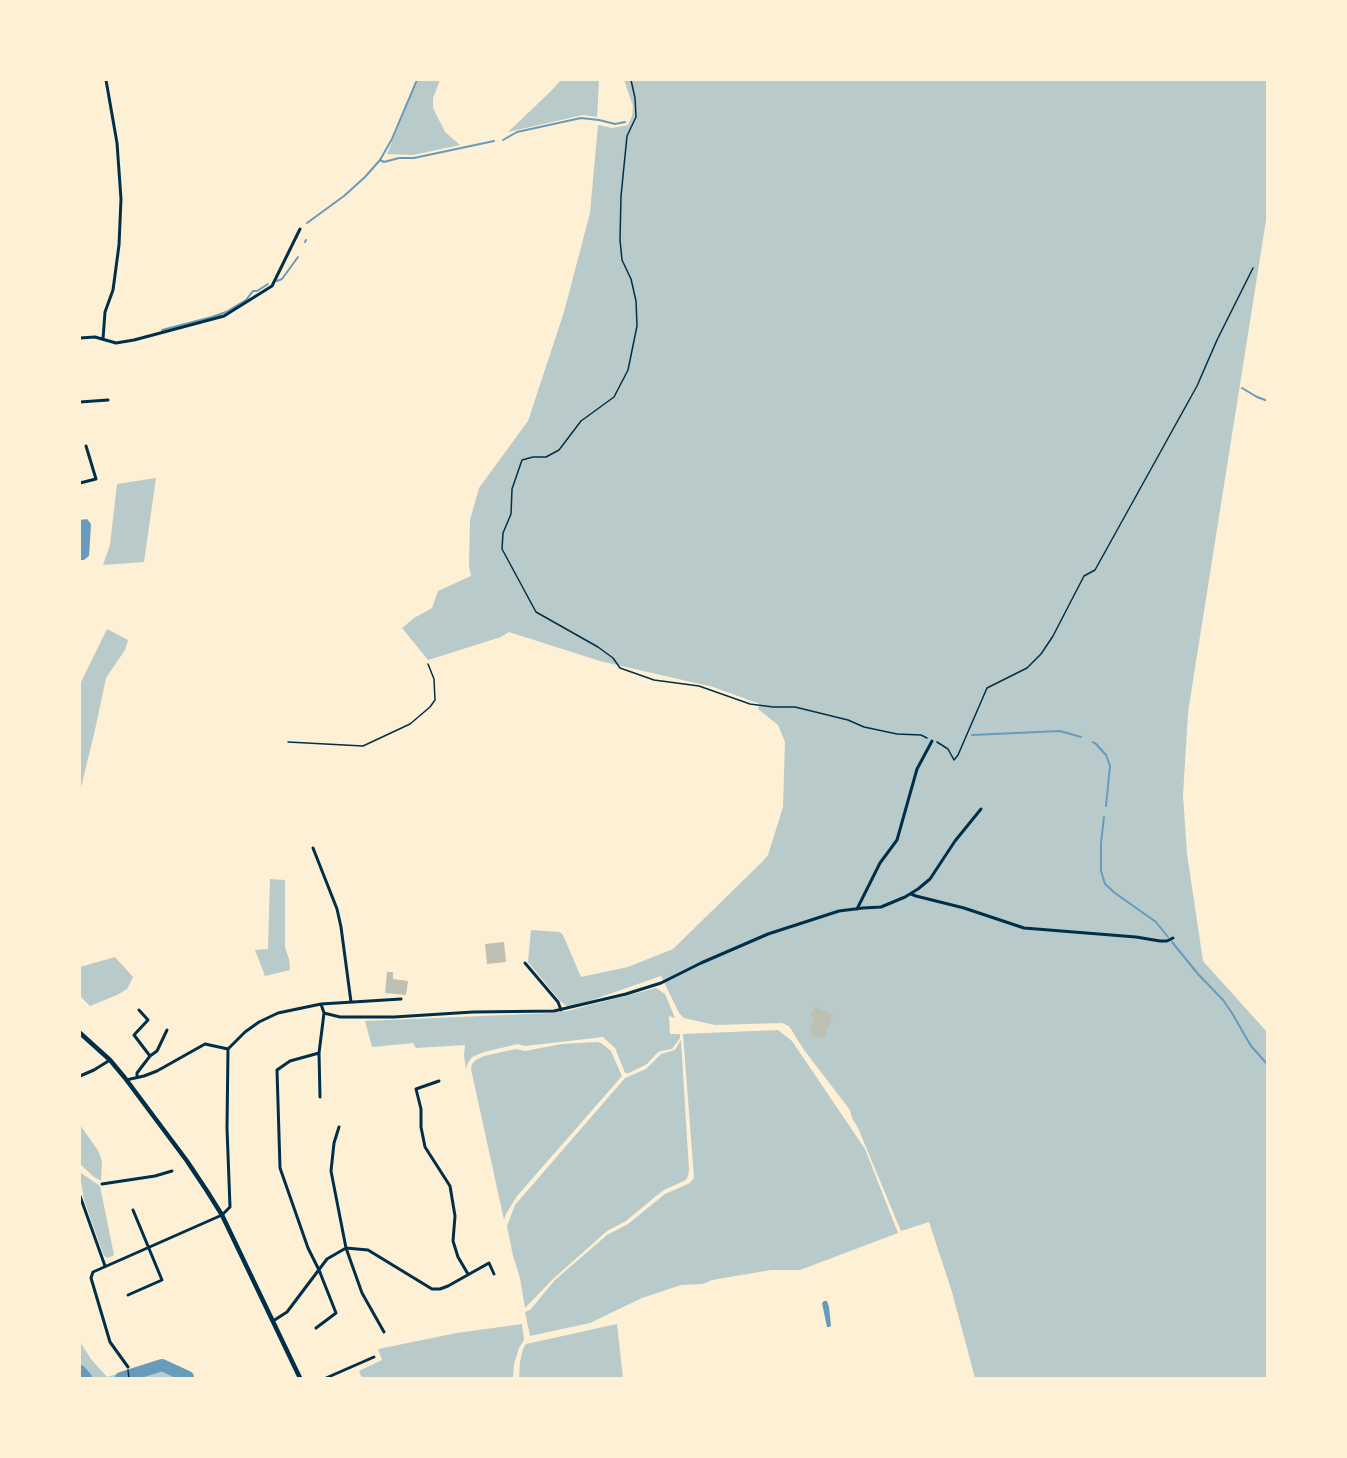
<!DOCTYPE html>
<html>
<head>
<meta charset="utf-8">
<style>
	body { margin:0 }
	#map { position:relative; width:1347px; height:1458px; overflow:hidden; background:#fdf0d5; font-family:Bitter,serif }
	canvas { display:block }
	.frame { position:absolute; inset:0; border:81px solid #fdf0d5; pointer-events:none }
</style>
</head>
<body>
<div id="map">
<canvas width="1347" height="1458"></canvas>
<div class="frame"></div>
</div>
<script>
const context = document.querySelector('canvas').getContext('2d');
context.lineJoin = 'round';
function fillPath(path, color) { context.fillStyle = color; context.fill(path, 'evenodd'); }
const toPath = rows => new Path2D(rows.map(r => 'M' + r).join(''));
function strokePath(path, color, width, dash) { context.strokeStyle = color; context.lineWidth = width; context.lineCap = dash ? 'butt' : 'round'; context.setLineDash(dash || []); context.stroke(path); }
const green = toPath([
	[418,80,440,80,433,98,433,108,445,132,460,145,413,155,387,154],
	[561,80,599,80,597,117,583,115,508,132,550,92],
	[624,80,1267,80,1267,214,1188,712,1183,795,1187,854,1203,961,1267,1032,1267,1378,975,1378,952,1292,929,1222,901,1231,858,1128,852,1118,850,1110,804,1050,789,1026,782,1023,715,1025,684,1018,679,1013,661,976,589,1001,568,1007,560,1001,528,962,531,930,560,932,563,935,581,977,628,967,673,949,762,862,768,855,783,807,785,742,778,725,758,709,760,704,713,687,600,661,509,632,501,637,428,660,402,628,414,618,432,608,438,591,471,576,469,565,470,520,479,488,528,421,564,312,590,213,598,125,612,128,628,125,632,116,633,106],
	[156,478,144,562,103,565,110,545,117,484],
	[107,629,128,640,125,650,106,678,95,730,80,792,80,684],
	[270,879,285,880,285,947,289,959,290,970,265,976,255,950,268,949],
	[115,957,133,977,127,989,117,995,90,1006,80,996,80,967],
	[656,988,665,994,675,1018,669,1016,670,1034,680,1034,680,1038,672,1049,661,1051,657,1053,647,1064,629,1073,625,1073,615,1048,603,1037,525,1046,518,1044,484,1052,472,1057,468,1063,466,1069,464,1056,465,1045,416,1048,413,1043,372,1047,365,1021,551,1013,567,1011],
	[778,1030,792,1041,865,1149,898,1233,800,1270,771,1270,712,1280,703,1284,681,1285,642,1298,590,1323,530,1336,525,1312,530,1310,555,1280,607,1235,628,1224,665,1194,690,1183,694,1178,683,1034],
	[681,1040,689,1170,688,1176,686,1180,664,1190,656,1196,626,1221,607,1231,553,1279,525,1308,520,1278,513,1256,507,1226,515,1205,625,1078,646,1069,661,1054,675,1050],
	[597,1042,601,1043,611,1051,622,1076,517,1196,506,1214,504,1220,471,1069,472,1064,476,1060,484,1056,516,1049,525,1051,562,1044],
	[80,1125,99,1152,102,1162,101,1181,94,1177,80,1164],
	[81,1173,100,1186,114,1255,108,1258,104,1256,84,1200,80,1177,80,1174],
	[522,1324,524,1340,519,1348,514,1364,513,1378,362,1378,359,1371,382,1360,378,1349,457,1333],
	[617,1324,623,1378,519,1378,520,1362,523,1349,526,1344],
	[80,1342,91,1359,107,1377,117,1374,117,1377,89,1378,80,1368],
	[158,1369,180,1378,131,1378]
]);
const water = toPath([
	[87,519,91,524,89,556,84,560,80,560,80,520],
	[824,1301,827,1301,829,1307,831,1326,829,1327,827,1327,822,1303]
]);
const stream = toPath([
	[503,140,517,132,581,118,599,120,615,124,625,122],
	[380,160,384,162,399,158,414,158,494,141],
	[307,223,344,196,365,177,380,160,392,139,417,80],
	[305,242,306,240],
	[277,281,282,279,298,257],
	[162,330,212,317,226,312,246,300,253,291,257,291,268,284],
	[1242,388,1257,397,1268,401],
	[972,735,1060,731,1081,737],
	[1093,742,1096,744,1106,755,1110,766,1106,806],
	[1104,817,1101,843,1101,871,1105,884,1115,893,1156,922,1168,937],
	[1172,942,1198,974,1223,1000,1232,1013,1251,1046,1268,1065]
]);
const river = toPath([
	[80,1371,86,1378],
	[121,1378,162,1365,188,1377]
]);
const building = toPath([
	[504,942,506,962,487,964,485,944],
	[387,972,393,972,393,979,408,981,406,995,385,993],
	[814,1007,834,1014,824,1038,817,1036,815,1037,811,1035,812,1033,809,1032,814,1017,810,1016]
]);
const path = toPath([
	[631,80,635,98,636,117,627,136,621,196,620,240,622,260,631,279,636,301,637,326,628,370,614,397,581,421,559,450,546,457,533,457,522,460,512,489,511,514,503,533,502,549,536,612,598,647,613,658,620,668,654,680,699,686,750,704,773,707,795,707,848,720,864,727,897,734,921,735,927,738],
	[288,742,363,746,410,724,430,707,435,700,434,679,428,664],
	[937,742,948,749,954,760,958,755,987,688,1027,668,1041,654,1053,636,1084,576,1095,570,1197,386,1217,340,1253,268],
	[128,1370,129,1378]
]);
const minor = toPath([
	[80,338,95,337,116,343,134,340,224,316,272,286,300,229],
	[103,339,105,312,113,290,119,245,121,199,117,143,106,80],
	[80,402,108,400],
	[80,483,96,479,86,446],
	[313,848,337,909,341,927,351,1002],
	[911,894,916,896,964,908,1024,928,1136,937,1160,941,1167,941,1173,938],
	[857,909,880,863,897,840,917,769,932,741],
	[525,963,558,1002,561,1010],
	[324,1013,340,1017,394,1017,473,1012,554,1011,626,994,661,983,701,963,768,934,839,911,863,908,881,907,905,897,918,889,930,879,955,841,981,809],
	[228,1049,245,1032,259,1022,278,1013,321,1004,401,999],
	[150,1056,157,1051,167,1030],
	[80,1076,94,1070,110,1060],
	[137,1077,137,1073,150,1056,134,1035,148,1020,139,1010],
	[126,1080,144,1076,157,1071,205,1044,228,1049],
	[439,1081,416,1089,421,1109,421,1127,425,1147,450,1186,455,1216,453,1241,458,1257,468,1274],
	[320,1097,319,1053,324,1013,321,1004],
	[339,1127,334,1143,331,1171,346,1248,362,1293,384,1332],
	[102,1184,155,1176,172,1171],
	[80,1196,105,1266],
	[128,1295,162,1280,133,1210],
	[273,1321,287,1312,327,1259,346,1248,368,1250,432,1289,440,1289,448,1286,489,1263,494,1274],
	[316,1328,336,1313,319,1270,308,1248,280,1168,277,1070,290,1061,319,1053],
	[128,1367,110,1342,91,1278,93,1272,222,1215,230,1207,227,1128,228,1049],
	[326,1378,374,1357]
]);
const primary = toPath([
	[80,1033,110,1060,125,1078,187,1161,207,1191,222,1215,300,1378]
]);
fillPath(green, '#b9caca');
fillPath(water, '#669bbc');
strokePath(stream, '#669bbc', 2);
strokePath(river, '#669bbc', 12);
fillPath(building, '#bec0b2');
strokePath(path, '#003049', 1.5);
strokePath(minor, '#003049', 3);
strokePath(primary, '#003049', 4.5);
</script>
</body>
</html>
